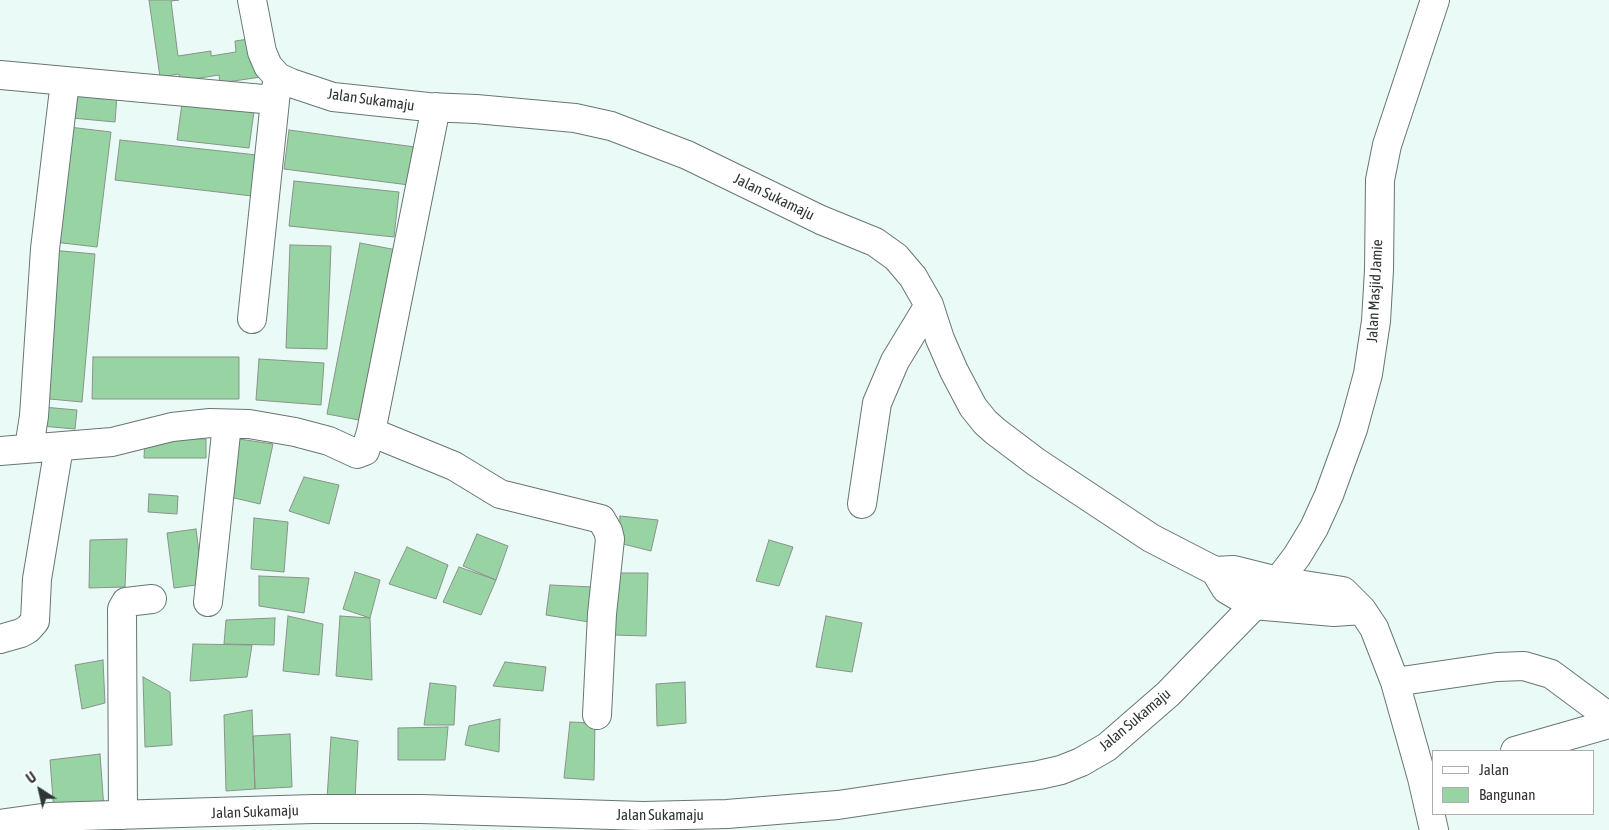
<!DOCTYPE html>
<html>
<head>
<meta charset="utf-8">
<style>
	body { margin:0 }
	#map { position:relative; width:1609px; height:830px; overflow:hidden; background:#eafaf6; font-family:"Asap Condensed",sans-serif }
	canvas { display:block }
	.legend { position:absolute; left:1432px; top:750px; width:162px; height:65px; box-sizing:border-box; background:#fff; border:1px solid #acaeae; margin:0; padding:6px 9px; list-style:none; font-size:15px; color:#2f3534 }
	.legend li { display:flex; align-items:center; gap:10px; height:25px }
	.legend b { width:25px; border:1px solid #acaeae }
	.north { position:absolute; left:15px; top:765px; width:50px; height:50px; -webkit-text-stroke:4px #fff; paint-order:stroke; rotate:325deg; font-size:14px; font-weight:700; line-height:20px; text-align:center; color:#2f3534 }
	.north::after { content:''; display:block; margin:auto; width:18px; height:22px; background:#2f3534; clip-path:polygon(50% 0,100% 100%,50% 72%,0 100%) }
</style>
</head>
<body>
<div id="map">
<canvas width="1609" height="830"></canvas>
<ul class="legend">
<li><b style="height:6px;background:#fff"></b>Jalan</li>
<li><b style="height:14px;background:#98d4a3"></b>Bangunan</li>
</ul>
<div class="north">U</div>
</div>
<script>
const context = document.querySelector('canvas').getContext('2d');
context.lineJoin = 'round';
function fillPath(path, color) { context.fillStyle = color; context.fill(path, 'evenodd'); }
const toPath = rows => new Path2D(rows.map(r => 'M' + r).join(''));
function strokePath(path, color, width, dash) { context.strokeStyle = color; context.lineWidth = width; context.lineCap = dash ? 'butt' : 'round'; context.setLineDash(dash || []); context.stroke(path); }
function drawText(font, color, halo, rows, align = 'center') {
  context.font = font + ' "Asap Condensed",sans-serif'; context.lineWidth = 4; context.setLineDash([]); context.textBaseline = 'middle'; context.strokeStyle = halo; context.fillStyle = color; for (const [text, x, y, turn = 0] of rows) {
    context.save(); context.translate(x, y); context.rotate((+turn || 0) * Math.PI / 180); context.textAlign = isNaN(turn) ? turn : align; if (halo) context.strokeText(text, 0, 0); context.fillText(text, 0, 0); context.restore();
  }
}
const building = toPath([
	[149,0,179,0,171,1,178,56,211,51,211,56,236,52,235,41,256,38,261,77,220,83,219,75,180,81,179,74,160,77,149,0],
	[75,91,117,95,115,122,72,118,75,91],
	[183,96,255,104,249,148,177,140,183,96],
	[69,127,111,132,97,247,54,242,69,127],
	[289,130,415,147,409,185,284,169,289,130],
	[120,140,257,155,252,196,115,180,120,140],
	[294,181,399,192,394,237,289,226,294,181],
	[360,243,397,250,364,421,327,414,360,243],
	[290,245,331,246,327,349,286,348,290,245],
	[51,250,95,254,82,402,39,398,51,250],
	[93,357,239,357,239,399,92,399,93,357],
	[259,359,324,363,321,405,256,400,259,359],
	[43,407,77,410,75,429,41,426,43,407],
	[145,438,206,439,206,458,144,458,145,438],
	[239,439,273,444,260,504,226,496,239,439],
	[304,477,339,485,329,524,289,511,304,477],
	[149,494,178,496,177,514,148,512,149,494],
	[620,516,658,520,651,551,619,543,620,516],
	[254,518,288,522,284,572,251,569,254,518],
	[196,529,203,584,174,588,167,533,196,529],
	[477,534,508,546,496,580,463,566,477,534],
	[127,539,125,587,89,588,90,540,127,539],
	[769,540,793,547,779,586,756,581,769,540],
	[407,547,448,565,436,599,389,584,407,547],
	[459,567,496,580,481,615,443,602,459,567],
	[355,572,380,580,370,618,343,609,355,572],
	[615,573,648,573,646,636,614,635,615,573],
	[259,576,309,578,304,613,259,606,259,576],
	[550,585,593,587,589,622,546,615,550,585],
	[288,616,323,624,319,675,283,671,288,616],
	[340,616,370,618,372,680,336,676,340,616],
	[826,616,862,623,852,672,816,667,826,616],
	[275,618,274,645,224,644,226,620,275,618],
	[193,644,252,645,247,677,190,681,193,644],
	[103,660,105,703,82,709,75,665,103,660],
	[505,662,546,667,543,691,493,686,505,662],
	[143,677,170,692,172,745,145,747,143,677],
	[685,682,686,723,657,726,656,684,685,682],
	[430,683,456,686,454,725,424,725,430,683],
	[252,710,255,789,226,791,224,715,252,710],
	[500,719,499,752,465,745,469,726,500,719],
	[570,722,595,723,594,780,564,778,570,722],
	[448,727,445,760,398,760,398,728,448,727],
	[290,734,292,787,255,789,253,736,290,734],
	[331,737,358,741,355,799,327,799,331,737],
	[100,754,104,809,54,812,50,760,100,754]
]);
const minor = toPath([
	[252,0,262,52,268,66,278,77,291,83,333,97,428,107,476,109,575,118,611,126,687,155,821,220,875,242,896,257,913,277,929,305,940,339,954,371,973,407,985,422,995,431,1036,462,1151,538,1215,571,1226,589,1253,605,1334,612,1362,610],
	[0,75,274,100],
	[252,319,277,82],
	[371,432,454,466,500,494,601,519,608,531,610,539,602,614,597,715],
	[29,448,34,416,45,249,65,81],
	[0,451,112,442,172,427,210,423,249,424,295,432,329,441,357,454,365,451,371,432,436,107],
	[862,504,877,403,895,361,929,305],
	[1215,571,1234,570,1278,581,1343,591,1362,610,1374,628,1395,682,1422,778,1434,830],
	[208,602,227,424],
	[0,639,21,633,28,629,35,621,37,579,59,447],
	[1395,682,1497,667,1524,666,1551,674,1609,717],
	[1515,751,1609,724],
	[123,815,122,609,126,602,152,599],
	[0,824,49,817,313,809,421,809,643,816,727,814,838,805,1039,775,1061,770,1081,762,1107,747,1168,694,1278,581,1297,556,1314,528,1329,495,1353,429,1368,374,1376,321,1379,270,1380,180,1387,145,1435,0]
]);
const streetNames = [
	["Jalan Sukamaju",371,100,8],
	["Jalan Sukamaju",774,197,26],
	["Jalan Masjid Jamie",1375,291,-87],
	["Jalan Sukamaju",1135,720,-40],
	["Jalan Sukamaju",255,812,-2],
	["Jalan Sukamaju",660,815]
];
fillPath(building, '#98d4a3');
strokePath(building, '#89938a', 1);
strokePath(minor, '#687673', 30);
strokePath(minor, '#fff', 28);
drawText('15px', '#2f3534', '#fff', streetNames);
</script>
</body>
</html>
